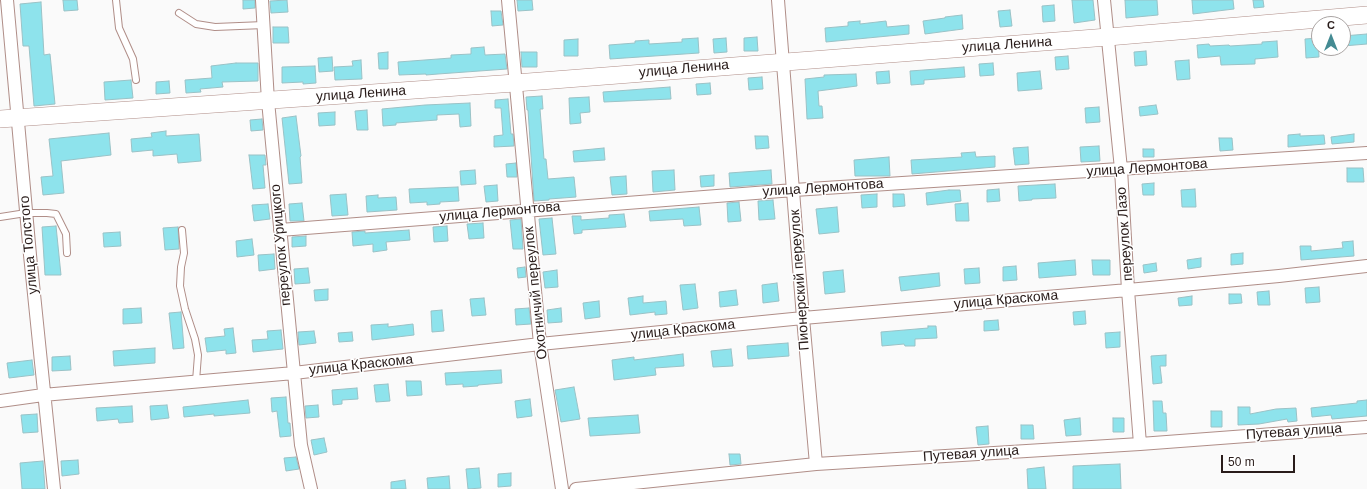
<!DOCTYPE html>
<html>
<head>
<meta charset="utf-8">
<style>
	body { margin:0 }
	#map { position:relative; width:1367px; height:489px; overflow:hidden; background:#fafafa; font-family:Arial,sans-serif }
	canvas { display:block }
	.north { position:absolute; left:1311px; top:16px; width:40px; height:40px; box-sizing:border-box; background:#fff; border:1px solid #a9a4a3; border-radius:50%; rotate:0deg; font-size:11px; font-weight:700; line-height:16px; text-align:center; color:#291c1a }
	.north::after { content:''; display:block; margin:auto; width:14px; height:18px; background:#448b93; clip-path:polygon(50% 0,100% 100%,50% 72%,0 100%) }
	.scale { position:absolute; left:1221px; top:455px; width:74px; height:18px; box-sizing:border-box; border:2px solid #291c1a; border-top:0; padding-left:5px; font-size:12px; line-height:14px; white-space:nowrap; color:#291c1a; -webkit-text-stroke:3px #fff; paint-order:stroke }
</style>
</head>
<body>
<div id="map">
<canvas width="1367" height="489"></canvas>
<div class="north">С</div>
<div class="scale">50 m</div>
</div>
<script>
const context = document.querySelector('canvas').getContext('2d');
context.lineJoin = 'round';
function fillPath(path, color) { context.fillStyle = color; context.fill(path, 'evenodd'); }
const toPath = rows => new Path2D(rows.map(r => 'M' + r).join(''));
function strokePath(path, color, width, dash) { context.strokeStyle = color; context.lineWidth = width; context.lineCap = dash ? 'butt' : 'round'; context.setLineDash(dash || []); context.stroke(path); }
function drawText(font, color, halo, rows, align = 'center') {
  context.font = font + ' Arial,sans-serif'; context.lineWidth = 3; context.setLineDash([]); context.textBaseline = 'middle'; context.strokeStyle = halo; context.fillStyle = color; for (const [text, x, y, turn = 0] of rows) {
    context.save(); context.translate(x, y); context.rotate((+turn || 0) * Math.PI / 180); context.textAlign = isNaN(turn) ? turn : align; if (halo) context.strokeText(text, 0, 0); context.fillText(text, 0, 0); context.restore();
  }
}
const building = toPath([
	[63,0,77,0,78,10,64,11,63,0],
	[243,0,255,0,255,8,243,9,243,0],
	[287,0,288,12,271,13,270,1,287,0],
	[517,0,532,0,533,10,518,11,517,0],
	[1072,0,1093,0,1095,20,1074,23,1072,0],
	[1125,0,1157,0,1158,15,1126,18,1125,0],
	[1192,0,1233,0,1234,9,1193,14,1192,0],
	[1253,0,1263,0,1264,7,1254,8,1253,0],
	[41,2,44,55,50,54,55,104,34,106,29,46,23,46,20,4,41,2],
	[1054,5,1055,21,1043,22,1042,6,1054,5],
	[1010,10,1012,26,1000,27,998,11,1010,10],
	[491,11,501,11,503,25,492,26,491,11],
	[962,15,963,29,925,34,923,21,945,18,945,17,962,15],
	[860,21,860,24,886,21,887,27,909,25,909,34,826,42,825,28,848,26,848,22,860,21],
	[273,27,288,27,289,43,273,43,273,27],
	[1367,34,1367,44,1343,46,1343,36,1367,34],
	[757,37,758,51,744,51,744,38,757,37],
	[698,38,699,53,610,59,609,45,635,43,635,41,649,40,649,44,682,42,682,39,698,38],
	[726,38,727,52,714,53,713,39,726,38],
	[1318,38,1319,57,1306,58,1305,39,1318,38],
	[578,39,578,56,564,56,564,40,578,39],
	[1277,41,1278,57,1255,59,1255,64,1221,65,1220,56,1198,58,1197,45,1209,44,1210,46,1229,45,1230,46,1262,44,1262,42,1277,41],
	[484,47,485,55,505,54,507,69,438,74,426,75,426,74,399,75,398,62,451,58,451,55,471,54,471,48,484,47],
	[1146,51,1147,65,1135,66,1134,52,1146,51],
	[388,52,388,69,379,69,378,53,388,52],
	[521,52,537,52,537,67,522,67,521,52],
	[1068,56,1069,69,1056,70,1055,57,1068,56],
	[332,57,333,71,319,72,318,58,332,57],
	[361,60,362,79,335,80,334,67,353,66,352,61,361,60],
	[1189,60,1190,79,1177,80,1175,61,1189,60],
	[236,63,258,63,258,81,222,82,223,87,200,89,201,92,186,93,185,80,212,78,211,66,236,63],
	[993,63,994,75,980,76,979,64,993,63],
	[315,66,316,83,303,84,303,82,282,83,282,67,315,66],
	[964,67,965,77,924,80,924,84,911,85,910,71,964,67],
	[889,71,890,83,877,84,876,72,889,71],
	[1040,71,1042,89,1018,91,1017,73,1040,71],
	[856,74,857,86,818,91,819,106,822,106,823,118,807,119,805,79,824,77,824,75,856,74],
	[762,77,763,89,749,90,748,78,762,77],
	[131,80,133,98,105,100,104,82,131,80],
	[169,81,170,93,156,94,156,82,169,81],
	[710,83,711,94,697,95,696,84,710,83],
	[670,87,671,99,604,102,603,92,670,87],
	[542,96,543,109,540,109,544,159,546,159,548,179,574,177,576,197,549,199,549,200,534,201,528,110,527,110,526,97,542,96],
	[589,97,590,112,580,113,581,123,570,124,569,98,589,97],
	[508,99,511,134,513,134,514,146,494,147,494,136,503,135,501,108,495,108,495,100,508,99],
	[470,103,471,126,460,127,459,114,437,115,437,120,396,123,396,125,383,126,382,109,425,105,470,103],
	[1156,105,1158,114,1140,116,1139,107,1156,105],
	[1099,107,1100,122,1086,123,1085,108,1099,107],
	[367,110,368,130,357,130,355,111,367,110],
	[335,112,335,125,319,126,318,113,335,112],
	[296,116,301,156,300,157,302,183,289,184,282,118,296,116],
	[262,119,263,130,251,131,250,120,262,119],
	[166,131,166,136,199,134,201,161,178,163,177,154,153,156,153,150,132,152,131,139,152,137,151,133,166,131],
	[109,133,111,155,61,161,64,193,43,195,41,177,53,176,49,139,109,133],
	[1300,134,1300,136,1324,135,1325,144,1288,147,1288,135,1300,134],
	[1354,134,1354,142,1332,144,1331,137,1354,134],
	[755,136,768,136,769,148,756,149,755,136],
	[1219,138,1232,138,1233,150,1220,151,1219,138],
	[1099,146,1100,161,1081,162,1080,147,1099,146],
	[1028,147,1029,164,1015,165,1013,148,1028,147],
	[604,148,605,160,574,162,573,151,604,148],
	[1143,149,1154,149,1154,157,1143,157,1143,149],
	[975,152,976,157,995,156,995,167,912,174,911,160,962,157,961,153,975,152],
	[249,155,265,155,266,165,263,165,265,188,253,189,249,155],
	[889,157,890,176,855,176,854,160,889,157],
	[516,163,517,177,507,177,506,164,516,163],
	[1347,168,1363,168,1364,182,1347,182,1347,168],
	[475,170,476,184,461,185,460,171,475,170],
	[674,170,675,190,653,192,652,171,674,170],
	[771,170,772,184,730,187,729,173,771,170],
	[714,175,714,186,701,187,700,176,714,175],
	[626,176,627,194,612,195,610,177,626,176],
	[1154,183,1154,195,1143,195,1142,184,1154,183],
	[1055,184,1056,198,1032,199,1032,200,1019,201,1018,186,1055,184],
	[497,185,498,201,486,202,484,186,497,185],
	[458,187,459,201,440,202,440,204,427,205,427,202,410,203,409,189,458,187],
	[999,189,1000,201,987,202,987,190,999,189],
	[1195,189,1196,207,1182,207,1181,190,1195,189],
	[949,190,960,190,961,201,927,205,926,193,949,190],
	[346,194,348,215,332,216,330,195,346,194],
	[877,194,877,207,862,208,861,195,877,194],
	[893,194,904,194,905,206,893,207,893,194],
	[378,195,378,198,396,197,397,210,367,212,366,196,378,195],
	[773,200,775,219,759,220,758,201,773,200],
	[739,202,741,221,728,222,727,203,739,202],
	[302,203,304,221,290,221,289,204,302,203],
	[968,203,969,221,956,221,955,204,968,203],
	[268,204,270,219,254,221,252,205,268,204],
	[699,207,701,225,684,226,683,219,650,221,649,211,699,207],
	[837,207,839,232,819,234,816,209,837,207],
	[624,214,626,227,582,230,582,233,574,234,572,216,581,216,581,220,609,218,609,215,624,214],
	[552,218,556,254,543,255,539,219,552,218],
	[521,219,523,249,513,249,510,220,521,219],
	[483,223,484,238,469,239,467,224,483,223],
	[56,226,61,275,45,275,42,227,56,226],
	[447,226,448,241,434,242,433,227,447,226],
	[178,227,179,249,165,250,163,228,178,227],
	[409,230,410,240,386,242,387,250,373,252,373,244,353,246,352,232,365,231,365,233,409,230],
	[120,232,121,246,104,247,103,233,120,232],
	[306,236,306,246,292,247,292,237,306,236],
	[252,239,254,255,237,257,236,241,252,239],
	[1353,241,1354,256,1301,260,1300,246,1311,246,1311,251,1343,248,1342,242,1353,241],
	[1243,253,1243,264,1231,265,1231,254,1243,253],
	[274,254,275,269,259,271,258,255,274,254],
	[1201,258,1201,267,1188,269,1187,260,1201,258],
	[1075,260,1076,275,1039,278,1038,263,1075,260],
	[1092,260,1110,260,1110,275,1093,275,1092,260],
	[1156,263,1157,271,1144,273,1143,265,1156,263],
	[1016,266,1017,280,1003,281,1003,267,1016,266],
	[525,267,526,277,518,278,517,268,525,267],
	[308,268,310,283,295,284,294,269,308,268],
	[979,268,980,283,965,284,964,269,979,268],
	[557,270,558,287,545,288,543,272,557,270],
	[843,270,845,292,825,294,823,272,843,270],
	[939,273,940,286,901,291,899,277,939,273],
	[777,283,779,301,763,303,762,285,777,283],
	[695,284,698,308,683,310,680,285,695,284],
	[1319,287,1320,302,1306,303,1305,288,1319,287],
	[328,289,328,300,315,301,314,290,328,289],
	[736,290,738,305,720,307,719,292,736,290],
	[1269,291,1270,305,1258,305,1257,292,1269,291],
	[1229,294,1241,294,1242,303,1229,304,1229,294],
	[643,296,643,303,666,301,667,314,655,315,655,312,630,315,628,298,643,296],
	[1192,296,1192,305,1179,306,1178,298,1192,296],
	[484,298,486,315,472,316,470,299,484,298],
	[599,301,600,317,585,319,583,303,599,301],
	[141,308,142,323,123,324,123,309,141,308],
	[529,308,531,324,516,325,515,309,529,308],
	[561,308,562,322,548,323,547,310,561,308],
	[442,310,444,331,432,332,431,311,442,310],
	[1085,311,1086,324,1074,325,1073,312,1085,311],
	[181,312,184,348,173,349,169,313,181,312],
	[998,320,999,330,984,331,984,321,998,320],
	[388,324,388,327,413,324,414,335,372,340,371,325,388,324],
	[928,326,936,326,937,338,915,339,915,346,905,346,904,344,882,346,881,332,928,328,928,326],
	[233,328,236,353,226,354,226,350,207,352,205,338,225,336,224,329,233,328],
	[281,330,283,349,253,352,252,340,268,339,267,331,281,330],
	[314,331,316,343,299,345,298,332,314,331],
	[352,332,353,341,339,342,338,333,352,332],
	[1120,332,1120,347,1106,348,1105,333,1120,332],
	[788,343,789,356,748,359,747,346,788,343],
	[155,348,155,363,114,366,113,351,155,348],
	[731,349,733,366,713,367,711,351,731,349],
	[683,354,684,366,655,368,656,375,614,380,612,360,634,357,634,360,683,354],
	[1166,355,1166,366,1160,366,1162,383,1153,384,1151,356,1166,355],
	[70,356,71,370,52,371,52,357,70,356],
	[32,360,34,375,9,378,7,363,32,360],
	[501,370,502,383,478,385,478,386,463,387,463,384,446,385,445,373,501,370],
	[406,381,421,381,422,395,407,396,406,381],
	[388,384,390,401,376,402,374,385,388,384],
	[574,387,580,419,561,422,555,390,574,387],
	[357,388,358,399,342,400,342,404,333,405,332,390,357,388],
	[286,397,288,423,290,423,291,436,280,437,277,411,272,412,271,398,286,397],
	[530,399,532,416,517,418,515,401,530,399],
	[248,400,250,413,214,416,214,414,184,417,183,407,248,400],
	[1367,400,1367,416,1332,419,1331,415,1312,417,1311,408,1357,403,1357,401,1367,400],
	[1153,401,1162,401,1163,413,1166,413,1167,431,1154,431,1153,401],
	[167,405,169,418,151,420,150,406,167,405],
	[318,405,319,417,306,418,305,406,318,405],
	[132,406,133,422,119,423,118,419,97,421,96,408,132,406],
	[1238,407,1250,407,1250,414,1276,409,1296,408,1297,421,1288,422,1287,419,1259,424,1238,425,1238,407],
	[1211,411,1222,411,1222,427,1211,427,1211,411],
	[37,414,38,432,23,433,21,415,37,414],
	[638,415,640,433,590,436,588,418,638,415],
	[1080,418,1081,435,1066,436,1064,420,1080,418],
	[1113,418,1124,418,1124,432,1113,432,1113,418],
	[1021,425,1033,425,1034,439,1021,439,1021,425],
	[988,426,989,444,978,445,976,427,988,426],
	[324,438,327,452,314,455,311,440,324,438],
	[729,454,740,454,741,464,730,465,729,454],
	[296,457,299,469,286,471,284,458,296,457],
	[78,460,79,474,62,476,61,461,78,460],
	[43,461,45,489,22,489,20,463,43,461],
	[1120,464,1121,489,1073,489,1073,466,1120,464],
	[1044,467,1046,489,1028,489,1027,469,1044,467],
	[479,468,481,488,468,489,466,469,479,468],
	[511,473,511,486,498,487,498,474,511,473],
	[449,476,450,489,428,489,427,478,449,476],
	[405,480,406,489,391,489,391,482,405,480]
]);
const lane = toPath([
	[116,0,119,28,133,59,136,80],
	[179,13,196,24,215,27,264,25],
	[0,217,26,213,47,213,56,214,66,234,67,253],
	[182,230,184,253,181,267,180,286,185,309,195,339,198,355,196,381]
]);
const street = toPath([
	[7,0,30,255,54,489],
	[262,0,268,101,294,373,301,445,311,489],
	[508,0,540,344,562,489],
	[778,0,803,318,816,464],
	[1104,0,1121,169,1128,290,1140,444],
	[280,230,794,190,1367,153],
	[0,401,43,395,294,373,540,344,803,318,1128,290,1279,276,1367,266],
	[576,489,816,464,1140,444,1367,427]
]);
const secondary = toPath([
	[0,119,515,83,1108,37,1367,15]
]);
const streetNames = [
	["улица Ленина",1007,45,-4],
	["улица Ленина",684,69,-5],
	["улица Ленина",361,94,-4],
	["улица Лермонтова",1147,168,-4],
	["улица Лермонтова",823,188,-4],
	["улица Лермонтова",500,212,-5],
	["переулок Лазо",1125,234,-94],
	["улица Толстого",29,245,-95],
	["переулок Урицкого",281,245,-95],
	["Пионерский переулок",800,280,-94],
	["Охотничий переулок",536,293,-96],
	["улица Краскома",1006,300,-5],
	["улица Краскома",683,330,-6],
	["улица Краскома",361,365,-6],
	["Путевая улица",1294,432,-4],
	["Путевая улица",971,454,-4]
];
fillPath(building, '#8ee3ec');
strokePath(building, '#9ac2c6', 1);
strokePath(lane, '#b08e88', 8);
strokePath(street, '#b08e88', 14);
strokePath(secondary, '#b08e88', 18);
strokePath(lane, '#fff', 6);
strokePath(street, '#fff', 12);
strokePath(secondary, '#fff', 17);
drawText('14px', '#291c1a', '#fff', streetNames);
</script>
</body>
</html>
